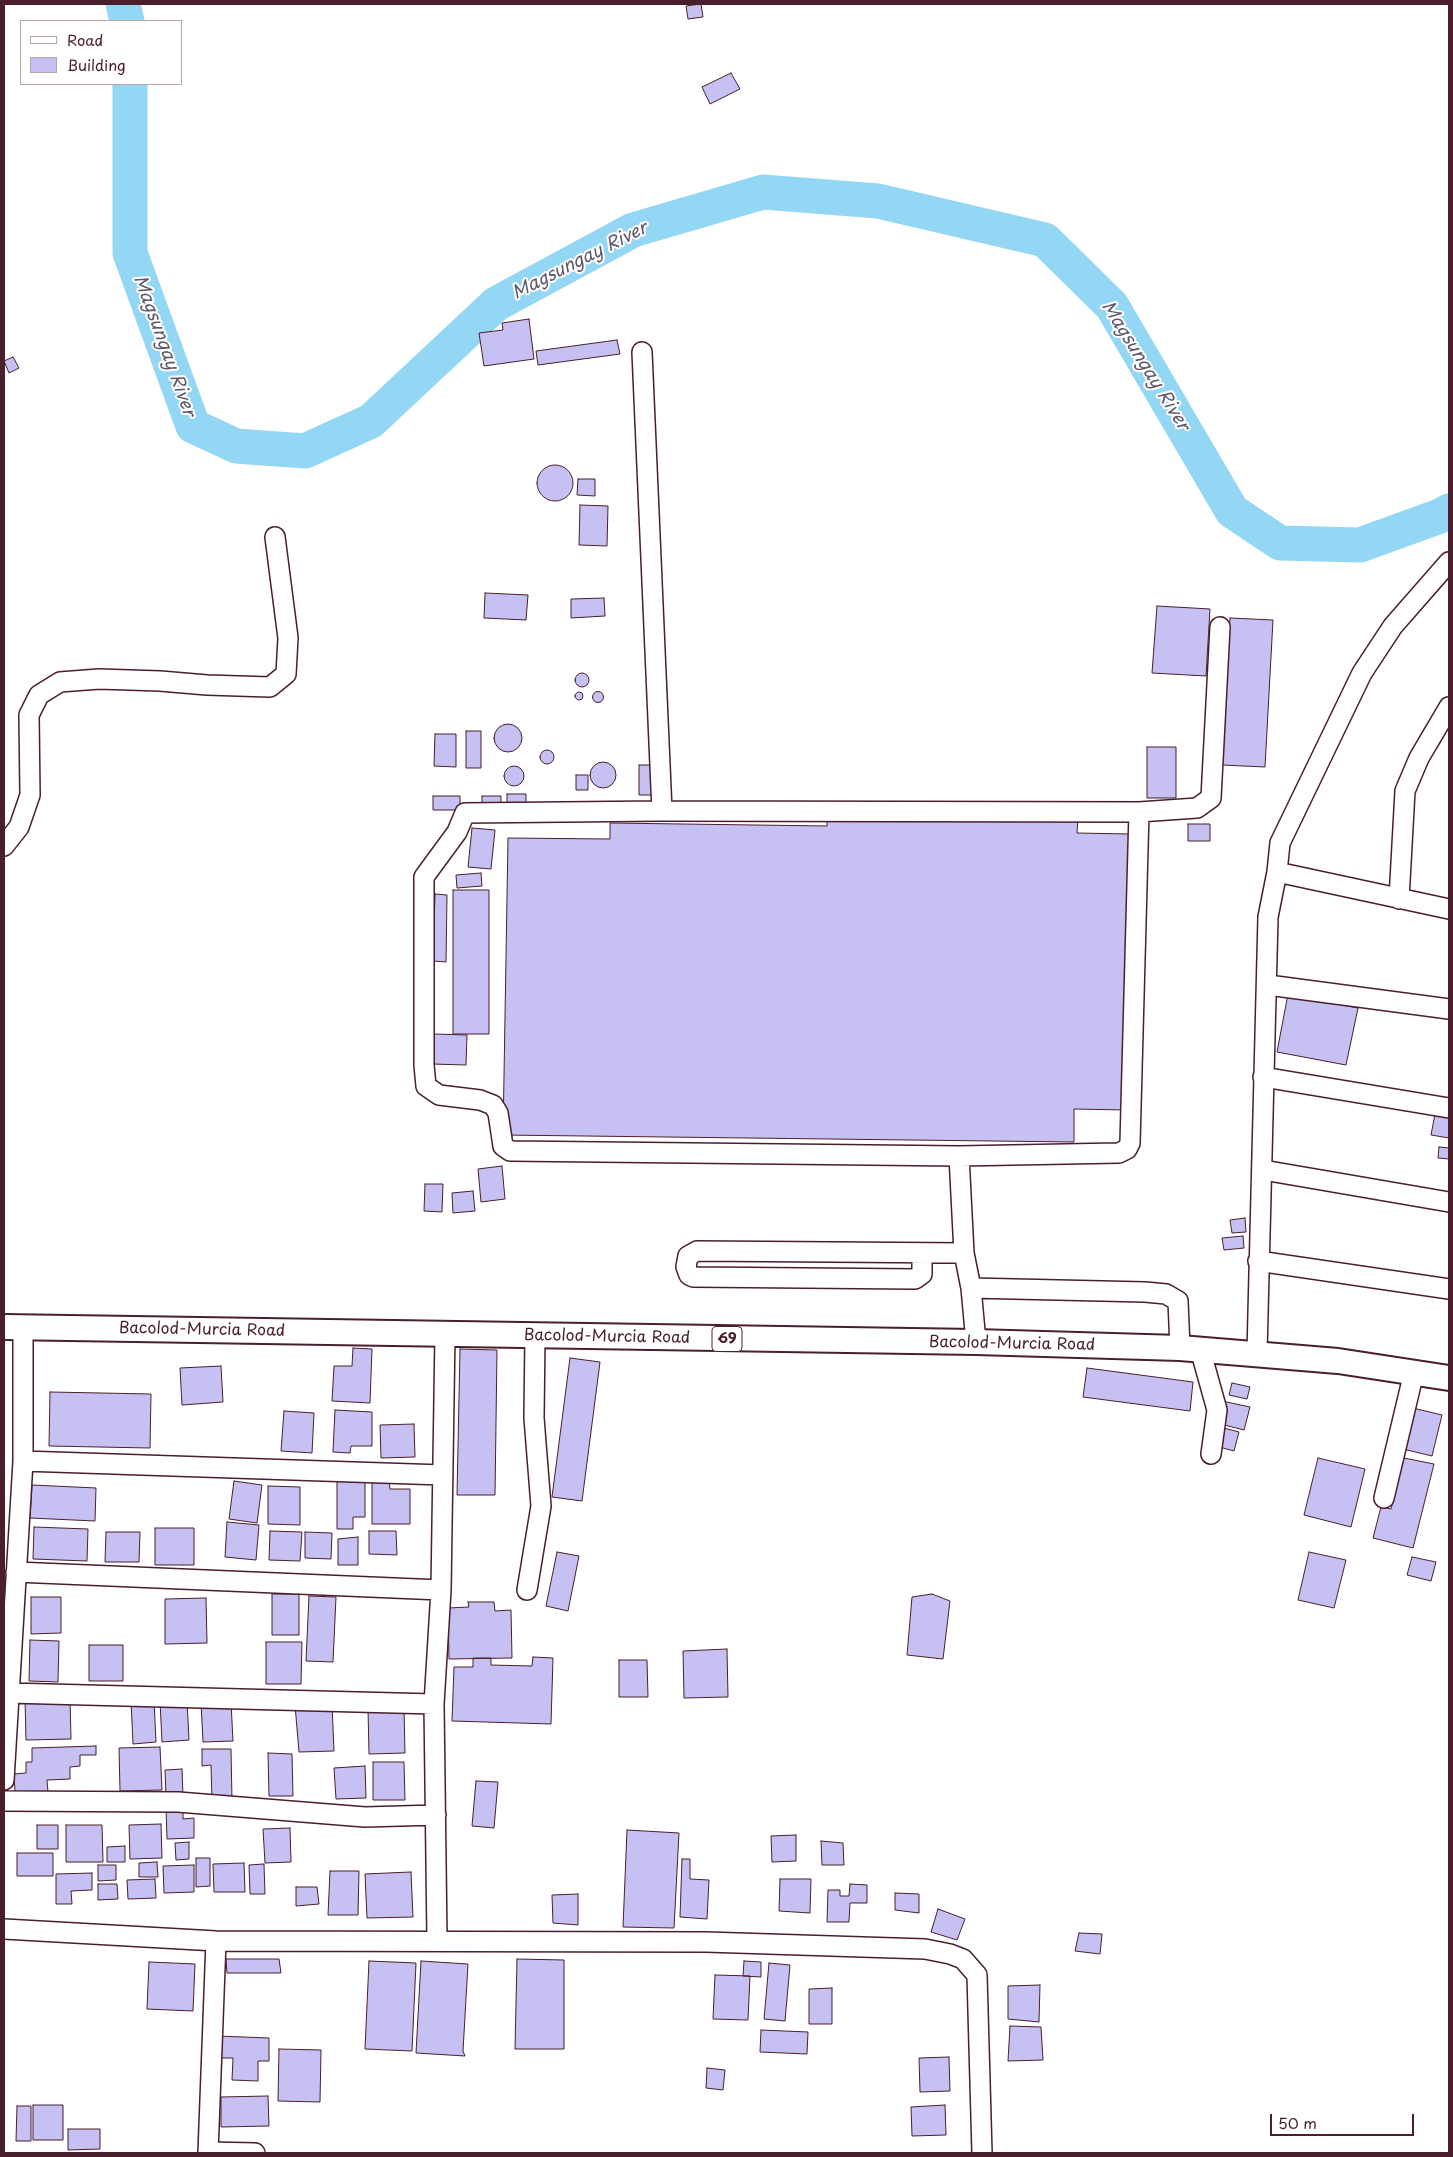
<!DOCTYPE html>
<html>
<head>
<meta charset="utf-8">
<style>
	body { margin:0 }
	#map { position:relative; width:1453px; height:2157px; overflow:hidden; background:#fff; font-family:"Playpen Sans",sans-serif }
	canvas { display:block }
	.frame { position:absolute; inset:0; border:5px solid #4a1f2b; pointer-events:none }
	.legend { position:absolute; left:20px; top:20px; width:162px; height:65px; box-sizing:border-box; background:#fff; border:1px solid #b7a5aa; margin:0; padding:6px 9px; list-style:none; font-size:15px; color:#4a1f2b }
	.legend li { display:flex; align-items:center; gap:10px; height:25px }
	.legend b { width:25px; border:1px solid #b7a5aa }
	.scale { position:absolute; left:1270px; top:2114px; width:144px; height:22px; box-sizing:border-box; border:2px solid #4a1f2b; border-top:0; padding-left:6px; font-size:15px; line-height:18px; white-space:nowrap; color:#4a1f2b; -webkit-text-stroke:4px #fff; paint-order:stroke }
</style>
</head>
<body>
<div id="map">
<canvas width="1453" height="2157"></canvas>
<div class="frame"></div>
<ul class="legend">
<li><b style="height:6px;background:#fff"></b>Road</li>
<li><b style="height:14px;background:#c6c0f3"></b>Building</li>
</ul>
<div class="scale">50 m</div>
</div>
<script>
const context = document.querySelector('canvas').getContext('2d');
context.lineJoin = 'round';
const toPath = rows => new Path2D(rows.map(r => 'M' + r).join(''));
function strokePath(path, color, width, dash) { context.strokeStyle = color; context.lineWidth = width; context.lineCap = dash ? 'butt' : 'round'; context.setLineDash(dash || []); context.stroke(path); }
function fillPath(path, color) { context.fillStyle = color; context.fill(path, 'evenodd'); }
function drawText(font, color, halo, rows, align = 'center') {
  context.font = font + ' "Playpen Sans",sans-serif'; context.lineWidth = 4; context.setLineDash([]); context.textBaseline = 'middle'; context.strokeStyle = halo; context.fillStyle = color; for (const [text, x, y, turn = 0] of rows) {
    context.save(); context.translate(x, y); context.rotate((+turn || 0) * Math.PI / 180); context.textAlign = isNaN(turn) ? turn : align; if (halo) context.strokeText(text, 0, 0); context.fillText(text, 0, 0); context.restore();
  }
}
const river = toPath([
	[123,4,127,21],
	[130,84,130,253,193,426,236,446,305,451,371,421,496,304,633,230,763,192,878,201,1045,240,1112,306,1232,511,1280,543,1360,545,1440,516,1449,511]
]);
const building = toPath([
	[701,4,703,17,688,19,686,6,701,4],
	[731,73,740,89,710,104,702,87,731,73],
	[529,319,534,359,484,366,479,333,503,330,502,323,529,319],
	[617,340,620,354,538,365,536,351,617,340],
	[13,357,19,368,9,373,4,361,13,357],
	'537 483a18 18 0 1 1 36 0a18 18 0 1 1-36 0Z',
	[578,479,595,479,595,496,577,495,578,479],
	[580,505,608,506,607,546,579,545,580,505],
	[485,593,528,595,526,620,484,618,485,593],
	[604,598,605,616,571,618,571,599,604,598],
	[1157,606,1210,609,1206,676,1152,673,1157,606],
	[1230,618,1273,620,1265,767,1222,765,1230,618],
	'575 680a7 7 0 1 1 14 0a7 7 0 1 1-14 0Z',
	'592.5 697a5.5 5.5 0 1 1 11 0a5.5 5.5 0 1 1-11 0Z',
	'575 696a4 4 0 1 1 8 0a4 4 0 1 1-8 0Z',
	'494 738a14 14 0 1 1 28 0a14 14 0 1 1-28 0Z',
	[466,731,481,731,481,768,466,768,466,731],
	[435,734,456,734,456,767,434,766,435,734],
	[1147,747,1176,747,1176,798,1147,798,1147,747],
	'540 757a7 7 0 1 1 14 0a7 7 0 1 1-14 0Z',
	'590 775a13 13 0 1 1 26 0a13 13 0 1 1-26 0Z',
	[639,765,660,765,660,795,639,795,639,765],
	'504 776a10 10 0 1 1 20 0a10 10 0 1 1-20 0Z',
	[576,775,588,775,588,790,576,790,576,775],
	[507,794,526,794,526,809,507,809,507,794],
	[433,796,460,796,460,810,433,810,433,796],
	[482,796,501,796,501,809,482,808,482,796],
	[827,815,1078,818,1077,833,1131,834,1127,1110,1074,1109,1074,1142,503,1135,508,838,610,839,610,823,827,826,827,815],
	[1188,824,1210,824,1210,841,1188,841,1188,824],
	[472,828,495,830,491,869,468,867,472,828],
	[481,873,482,886,457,888,456,875,481,873],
	[453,890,489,890,489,1034,453,1034,453,890],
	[435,894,447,895,446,962,433,961,435,894],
	[1288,994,1358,1008,1346,1065,1277,1052,1288,994],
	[434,1034,467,1035,466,1065,432,1064,434,1034],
	[1435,1114,1449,1116,1449,1138,1431,1135,1435,1114],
	[1439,1147,1449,1148,1449,1159,1438,1158,1439,1147],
	[502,1166,505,1199,481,1202,478,1169,502,1166],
	[425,1184,443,1184,442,1212,424,1211,425,1184],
	[473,1191,475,1211,453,1213,452,1193,473,1191],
	[1245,1218,1246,1232,1232,1233,1230,1220,1245,1218],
	[1243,1236,1244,1248,1224,1250,1222,1238,1243,1236],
	[353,1348,372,1349,370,1403,332,1401,334,1366,352,1366,353,1348],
	[460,1349,497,1350,495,1495,457,1495,460,1349],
	[570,1358,600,1362,582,1501,552,1497,570,1358],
	[221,1366,223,1402,182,1405,180,1368,221,1366],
	[1087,1368,1193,1382,1190,1411,1083,1397,1087,1368],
	[1232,1383,1250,1387,1247,1399,1229,1395,1232,1383],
	[50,1392,151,1394,150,1448,49,1446,50,1392],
	[1222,1401,1250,1407,1244,1430,1217,1423,1222,1401],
	[1413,1408,1442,1415,1432,1456,1403,1449,1413,1408],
	[335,1410,372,1412,372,1446,351,1446,350,1453,333,1452,335,1410],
	[284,1411,314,1413,312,1453,281,1451,284,1411],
	[414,1424,415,1457,381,1458,380,1425,414,1424],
	[1220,1427,1239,1432,1234,1451,1216,1446,1220,1427],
	[1318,1458,1365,1469,1351,1527,1304,1515,1318,1458],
	[1404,1458,1434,1464,1413,1548,1373,1538,1381,1507,1391,1509,1404,1458],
	[372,1479,389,1479,390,1489,410,1489,410,1524,372,1524,372,1479],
	[337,1480,365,1480,365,1517,353,1517,353,1529,337,1529,337,1480],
	[234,1481,262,1485,257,1523,229,1519,234,1481],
	[32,1485,96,1488,95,1521,30,1518,32,1485],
	[268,1486,300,1487,300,1525,268,1524,268,1486],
	[227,1522,259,1525,256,1560,225,1557,227,1522],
	[34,1527,88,1529,87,1561,33,1559,34,1527],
	[155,1528,194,1528,194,1565,155,1565,155,1528],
	[270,1531,302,1532,300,1561,269,1560,270,1531],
	[369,1531,396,1531,397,1555,369,1554,369,1531],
	[106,1532,140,1532,139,1562,105,1562,106,1532],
	[305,1532,332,1533,331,1559,305,1558,305,1532],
	[358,1537,358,1565,338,1565,338,1539,358,1537],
	[557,1552,579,1556,568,1611,546,1606,557,1552],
	[1309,1552,1346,1560,1334,1608,1298,1600,1309,1552],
	[1412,1557,1436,1562,1431,1581,1407,1575,1412,1557],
	[272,1594,299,1594,299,1635,272,1635,272,1594],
	[932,1594,950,1601,943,1659,907,1655,912,1597,932,1594],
	[309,1596,336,1597,333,1662,306,1661,309,1596],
	[31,1597,61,1597,61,1633,31,1634,31,1597],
	[206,1598,207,1643,165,1644,165,1599,206,1598],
	[468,1602,494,1602,495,1611,511,1610,512,1658,449,1659,448,1608,469,1607,468,1602],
	[30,1640,59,1641,58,1682,29,1681,30,1640],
	[266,1642,302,1642,301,1684,266,1684,266,1642],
	[89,1645,123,1645,123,1681,89,1681,89,1645],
	[727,1649,728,1697,684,1698,683,1651,727,1649],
	[533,1657,553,1658,551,1724,452,1721,454,1667,473,1667,473,1658,491,1658,491,1665,532,1666,533,1657],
	[619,1660,647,1660,648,1697,619,1697,619,1660],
	[70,1698,71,1739,26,1740,25,1699,70,1698],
	[154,1700,156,1742,133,1744,131,1701,154,1700],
	[187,1700,189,1740,162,1742,160,1701,187,1700],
	[231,1702,233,1741,203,1742,201,1703,231,1702],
	[295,1705,332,1705,334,1751,299,1752,295,1705],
	[404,1708,405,1753,369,1754,368,1709,404,1708],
	[96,1746,96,1755,80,1755,80,1766,70,1767,70,1779,47,1780,48,1792,15,1792,14,1774,26,1773,26,1762,32,1762,32,1748,96,1746],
	[160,1747,162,1790,120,1791,119,1748,160,1747],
	[202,1749,231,1749,232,1801,212,1802,211,1765,202,1766,202,1749],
	[268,1753,292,1754,293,1796,269,1796,268,1753],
	[373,1762,404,1762,405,1800,373,1800,373,1762],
	[365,1766,366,1798,336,1799,334,1768,365,1766],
	[182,1769,183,1796,166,1796,165,1770,182,1769],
	[476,1781,498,1782,494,1828,472,1826,476,1781],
	[166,1808,183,1808,183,1819,194,1818,194,1838,167,1839,166,1808],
	[161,1824,162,1858,130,1859,129,1825,161,1824],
	[37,1825,58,1825,58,1849,37,1849,37,1825],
	[66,1825,102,1825,103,1862,66,1862,66,1825],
	[290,1828,291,1862,265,1863,263,1829,290,1828],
	[627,1830,679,1833,674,1928,623,1927,627,1830],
	[796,1835,796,1861,772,1862,771,1836,796,1835],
	[821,1841,843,1843,844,1865,822,1865,821,1841],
	[189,1842,189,1859,176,1860,175,1843,189,1842],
	[125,1846,125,1862,107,1862,107,1847,125,1846],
	[17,1853,53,1853,53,1876,17,1876,17,1853],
	[196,1858,210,1858,210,1886,196,1887,196,1858],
	[682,1859,690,1859,690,1879,709,1880,707,1919,680,1917,682,1859],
	[157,1862,158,1877,139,1877,139,1863,157,1862],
	[244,1863,245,1892,214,1892,213,1864,244,1863],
	[264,1864,265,1894,250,1894,249,1865,264,1864],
	[98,1865,116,1865,116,1880,98,1881,98,1865],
	[194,1865,194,1892,164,1893,163,1866,194,1865],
	[330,1871,359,1871,358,1915,328,1915,330,1871],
	[411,1872,413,1917,367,1918,365,1874,411,1872],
	[92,1873,92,1890,71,1891,72,1904,56,1904,56,1874,92,1873],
	[155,1879,156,1898,128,1899,127,1880,155,1879],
	[780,1879,811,1879,810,1913,779,1911,780,1879],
	[98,1884,117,1884,118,1899,98,1900,98,1884],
	[850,1884,867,1885,867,1903,850,1903,849,1922,827,1922,828,1890,840,1890,840,1896,849,1896,850,1884],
	[296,1887,317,1887,319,1904,296,1906,296,1887],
	[895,1893,919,1894,919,1913,895,1910,895,1893],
	[578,1894,578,1925,553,1923,552,1895,578,1894],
	[938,1909,965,1919,957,1940,931,1932,938,1909],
	[1079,1933,1102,1934,1100,1954,1075,1951,1079,1933],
	[226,1959,279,1959,281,1973,227,1973,226,1959],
	[517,1959,564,1960,564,2049,515,2049,517,1959],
	[369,1961,416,1963,412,2051,365,2049,369,1961],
	[421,1961,468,1964,463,2051,465,2056,416,2053,421,1961],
	[744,1961,761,1962,761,1977,743,1976,744,1961],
	[149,1962,195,1964,193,2011,147,2009,149,1962],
	[769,1963,790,1965,785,2021,764,2019,769,1963],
	[715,1975,750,1976,748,2020,713,2019,715,1975],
	[1040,1985,1039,2022,1008,2019,1008,1986,1040,1985],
	[832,1988,832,2024,809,2024,809,1989,832,1988],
	[1010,2026,1041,2027,1043,2060,1008,2061,1010,2026],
	[761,2030,808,2032,807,2054,760,2052,761,2030],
	[218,2036,269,2038,269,2061,258,2061,258,2081,232,2080,233,2058,217,2058,218,2036],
	[279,2049,321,2050,320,2102,278,2101,279,2049],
	[949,2057,950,2091,920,2092,919,2058,949,2057],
	[707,2068,725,2070,723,2090,706,2088,707,2068],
	[268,2096,269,2126,221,2127,221,2097,268,2096],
	[33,2105,63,2105,63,2140,33,2140,33,2105],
	[945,2105,946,2135,912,2136,911,2107,945,2105],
	[17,2106,31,2106,31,2141,16,2141,17,2106],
	[68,2129,100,2129,100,2149,68,2150,68,2129]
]);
const minor = toPath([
	[642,352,662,811],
	[1139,812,1197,808,1211,798,1220,627],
	[4,846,19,827,30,795,29,715,39,695,60,682,99,679,160,681,207,685,270,687,286,674,288,638,275,537],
	[1277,872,1280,843,1362,673,1393,626,1449,562],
	[1399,899,1405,791,1419,758,1449,707],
	[1268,985,1449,1009],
	[1263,1077,1449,1108],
	[959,1156,1119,1153,1127,1149,1130,1143,1139,812,662,811,465,813,457,832,424,877,424,1065,426,1086,439,1095,480,1100,493,1105,498,1113,503,1146,510,1151,959,1156,964,1253,971,1288,976,1342],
	[1263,1170,1449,1202],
	[922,1253,922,1274,915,1279,693,1277,689,1275,686,1267,688,1256,697,1251,964,1253],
	[1258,1261,1449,1289],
	[971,1288,1145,1292,1166,1294,1178,1301,1180,1348],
	[1200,1349,1217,1410,1211,1454],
	[1257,1353,1268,917,1277,872,1449,909],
	[23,1461,443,1475],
	[1384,1498,1414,1372],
	[16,1572,441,1590],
	[527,1590,541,1506,534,1418,535,1336],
	[9,1693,434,1704],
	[4,1780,23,1461,23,1328],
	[4,1801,178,1802,365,1817,436,1815],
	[4,1929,216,1941,706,1942,925,1949,950,1954,963,1959,977,1975,982,2153],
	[437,1940,434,1704,441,1590,445,1334],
	[208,2152,255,2153],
	[208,2153,216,1941]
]);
const major = toPath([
	[4,1327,976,1342,1180,1348,1338,1361,1449,1378]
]);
const shields = [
	[727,1339,30]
];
const shieldNames = [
	["69",727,1339]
];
const streetNames = [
	["Bacolod-Murcia Road",202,1330,1],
	["Bacolod-Murcia Road",607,1337,1],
	["Bacolod-Murcia Road",1012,1344,1]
];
const waterNames = [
	["Magsungay River",580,261,-27],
	["Magsungay River",164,346,70],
	["Magsungay River",1145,366,58]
];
strokePath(river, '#93d7f5', 35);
fillPath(building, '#c6c0f3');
strokePath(building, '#4a1f2b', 1);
strokePath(minor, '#4a1f2b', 22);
strokePath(major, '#4a1f2b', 28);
strokePath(minor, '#fff', 19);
strokePath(major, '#fff', 24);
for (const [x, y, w] of shields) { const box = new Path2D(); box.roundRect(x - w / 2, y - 12.5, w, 25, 4); context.fillStyle = '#fff'; context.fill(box); strokePath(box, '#4a1f2b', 1); }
drawText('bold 15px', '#4a1f2b', null, shieldNames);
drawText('16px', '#4a1f2b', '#fff', streetNames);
drawText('italic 18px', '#605668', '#fff', waterNames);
</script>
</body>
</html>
